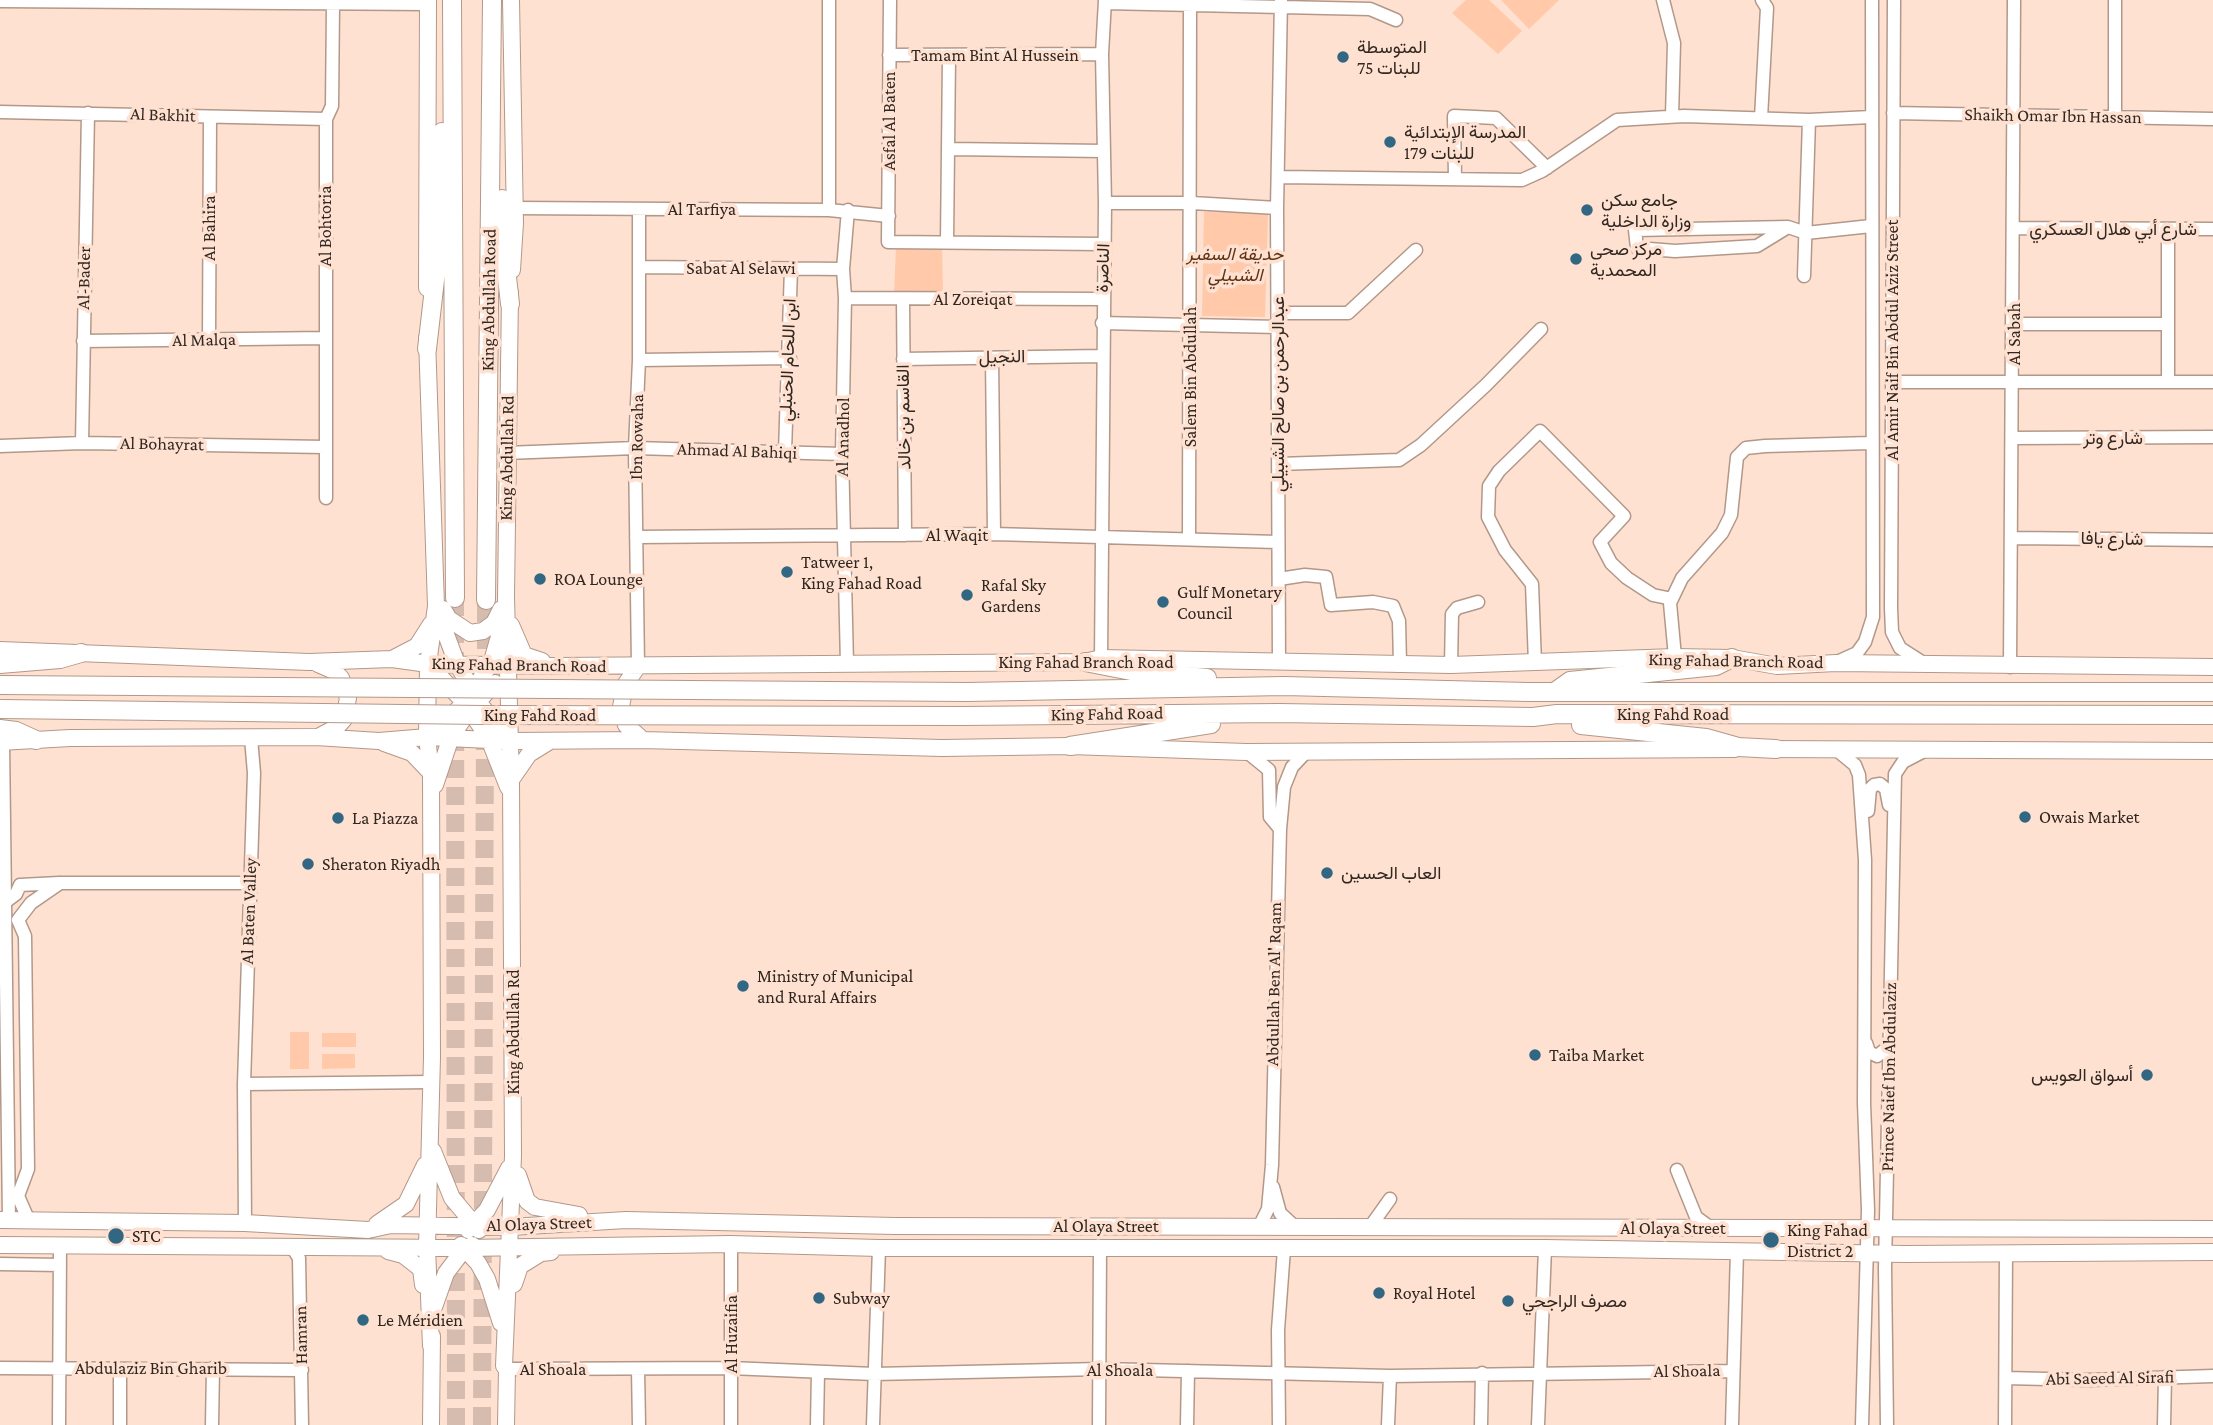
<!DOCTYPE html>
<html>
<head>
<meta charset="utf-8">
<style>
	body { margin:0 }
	canvas { display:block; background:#fee1d1 }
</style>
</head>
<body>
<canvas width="2213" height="1425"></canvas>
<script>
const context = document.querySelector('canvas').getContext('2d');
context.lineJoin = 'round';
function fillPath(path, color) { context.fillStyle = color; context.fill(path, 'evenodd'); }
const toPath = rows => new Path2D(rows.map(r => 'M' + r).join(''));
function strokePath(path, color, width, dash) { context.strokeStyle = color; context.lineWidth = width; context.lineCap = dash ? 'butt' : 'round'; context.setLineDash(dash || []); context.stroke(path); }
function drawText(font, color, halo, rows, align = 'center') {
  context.font = font + ' "Crimson Pro",Vazirmatn,serif'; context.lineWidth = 7; context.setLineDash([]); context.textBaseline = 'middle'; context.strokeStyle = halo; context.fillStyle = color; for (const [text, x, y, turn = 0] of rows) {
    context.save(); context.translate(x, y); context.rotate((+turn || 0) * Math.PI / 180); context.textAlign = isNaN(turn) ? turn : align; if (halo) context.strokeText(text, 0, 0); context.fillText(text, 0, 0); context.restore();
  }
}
const green = toPath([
	[1466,0,1489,0,1522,31,1498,54,1452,13],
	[1501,0,1559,0,1529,29],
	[1204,212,1268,213,1265,317,1202,316],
	[896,247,942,247,943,294,894,295],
	[290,1032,309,1032,309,1069,290,1069],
	[322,1033,356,1033,356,1047,322,1047],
	[322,1054,355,1054,355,1068,322,1069]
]);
const highwayTunnel = toPath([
	[455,598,456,1425],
	[486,676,486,600],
	[482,1425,485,729]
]);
const minor = toPath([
	[890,0,888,242,1103,244],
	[1663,0,1674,43,1672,116],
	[1894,0,1891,608,1892,632,1900,648,1925,664],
	[0,1,428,4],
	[1105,3,1370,9,1396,20],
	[889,55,1102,54],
	[0,112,326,119],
	[1893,113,2213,119],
	[2115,117,2115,0],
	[1761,118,1767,8,1762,0],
	[949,149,1104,151],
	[1279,177,1522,180,1542,171,1617,120,1684,116,1809,120,1871,117],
	[1455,179,1454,116,1496,118,1547,168],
	[1105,203,1192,203,1277,208],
	[514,208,829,210,889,216],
	[829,210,829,0],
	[1788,227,1757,246,1675,251,1637,248,1635,230,1788,227,1806,233,1871,226],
	[2013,228,2213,229],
	[947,242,949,56],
	[639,267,843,269],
	[1804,276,1809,120],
	[845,298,1102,299],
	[903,299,905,535],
	[1279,313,1348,313,1416,250],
	[1102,323,1278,327],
	[2014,324,2168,324],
	[209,340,210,117],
	[83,341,325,338],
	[992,358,994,534],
	[903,359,1102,356],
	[639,360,790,358],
	[1893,382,2213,382],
	[2168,382,2168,230],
	[2013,438,2213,437],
	[82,443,88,113],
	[0,446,82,443,325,447],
	[785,452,791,268],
	[506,453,635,448,842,454],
	[1279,464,1399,460,1421,445,1486,385,1541,329],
	[326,498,326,119,332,106,333,5],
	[636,537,994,534,1277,542],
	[2011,538,2213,540],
	[1189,539,1190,5],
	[1279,579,1305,575,1326,577,1331,605,1373,602,1393,606,1399,621,1400,664],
	[1675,657,1670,603,1682,578,1722,533,1731,515,1737,457,1746,448,1765,446,1870,443],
	[1101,658,1105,203,1102,54,1105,0],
	[1279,661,1277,208,1281,0],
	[1837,662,1857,653,1865,642,1873,617,1872,0],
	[1535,663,1532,584,1505,550,1488,517,1489,486,1499,471,1540,431,1624,516,1600,542,1611,563,1627,578,1653,595,1672,599],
	[847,664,842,454,845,298,843,269,848,210],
	[1451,665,1452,614,1457,608,1478,602],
	[638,666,635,448,639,360,639,209],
	[2010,667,2014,0],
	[3,742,9,1220],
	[1838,751,1855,765,1859,775,1865,860,1864,1103,1868,1210,1862,1425],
	[1247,752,1269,770,1270,817,1280,829,1272,1165,1268,1209,1259,1227],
	[1868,811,1870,789,1874,785,1880,784,1886,789,1889,805],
	[1280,829,1284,787,1292,767,1307,751],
	[4,903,16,894,20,885,59,883],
	[1866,1043,1869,1052,1877,1056,1886,1049,1890,1039],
	[244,1084,432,1082],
	[1677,1170,1696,1217,1711,1228],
	[1273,1187,1280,1213,1295,1227],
	[28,1219,18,1196,28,1169,25,936,18,920,31,903,60,883,250,883],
	[245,1223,244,1084,254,773,251,738],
	[1370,1227,1390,1199],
	[292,1247,299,1258,302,1425],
	[0,1264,60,1265],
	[0,1368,302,1370],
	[507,1369,730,1368,874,1374,1101,1369,1390,1376,1733,1371],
	[638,1369,639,1425],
	[2006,1378,2088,1380,2213,1376],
	[59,1425,60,1245],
	[120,1425,120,1369],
	[212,1425,213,1368],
	[731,1425,731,1244],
	[817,1425,818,1372],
	[873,1425,879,1248],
	[1099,1425,1100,1247],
	[1187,1425,1188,1371],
	[1279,1425,1278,1330,1284,1249],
	[1388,1425,1390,1376],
	[1481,1425,1482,1373],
	[1538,1425,1545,1248],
	[1732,1425,1737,1251],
	[1887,1425,1885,1268,1895,774,1903,762,1924,751],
	[2005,1425,2006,1253],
	[2164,1425,2165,1377]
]);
const major = toPath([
	[511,0,515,223,512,270],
	[427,288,428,0],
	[427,338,436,606,428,664,427,737,431,773,432,1057,427,1247,431,1346],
	[443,609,449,619,470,633,483,631,494,623,501,609],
	[437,610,457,664,483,708,510,741],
	[511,625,524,655,542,661],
	[0,650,309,662,392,659,428,664,557,666,1085,662,1101,658,1451,665,1675,657,1732,658,1777,666,1836,663,2213,667],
	[392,659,417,646,431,624],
	[318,664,334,671,341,678,348,698,344,719,337,727,318,737],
	[428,664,465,703,489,739,508,787],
	[638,666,625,685,621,707,626,725,643,740],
	[427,737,465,703,492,661,502,626],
	[0,742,70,738,316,737,379,741,427,737,510,741,643,740,942,748,1070,746,1246,752,1735,749],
	[384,743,412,753,431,773],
	[1764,749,2213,751],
	[511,780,529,754,550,741],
	[435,785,451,737,468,712,495,683],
	[433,1151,452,1198,479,1230],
	[518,1175,527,1201,535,1207,579,1215],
	[0,1220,245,1223,368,1230,391,1225,511,1227,626,1220,895,1226,2213,1229],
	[377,1224,406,1204,425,1165],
	[468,1230,487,1210,509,1168],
	[0,1245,465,1248,731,1244,879,1248,1545,1248,1905,1254,2213,1252],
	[461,1245,478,1263,487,1279,501,1323],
	[388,1251,403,1255,421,1269,423,1285],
	[514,1284,520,1266,541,1253,551,1252],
	[434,1307,446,1273,465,1248,472,1245],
	[431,1425,432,1336],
	[506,1425,507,1369,504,1366,513,1156,511,780,506,597,510,293]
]);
const highway = toPath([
	[452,0,455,598],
	[502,199,503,241,510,304],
	[427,349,439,245,442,132],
	[486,600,492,0],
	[1085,662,1131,671,1207,678],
	[0,664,60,659,81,653],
	[1556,691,1570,681,1716,666,1732,658],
	[967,692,1284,686,1528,692,2213,692],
	[962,716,1279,713,1533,717,1557,714,2213,715],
	[1581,725,1706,738,1738,747,1776,749],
	[0,729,16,731,36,740],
	[1070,746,1211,724]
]);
const highwayBridge = toPath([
	[0,685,967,692],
	[0,709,484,715,962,716]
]);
const markers = [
	[1343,57,7,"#326783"],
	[1390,142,7,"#326783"],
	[1587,210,7,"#326783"],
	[1576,259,7,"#326783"],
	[787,572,7,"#326783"],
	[540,579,7,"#326783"],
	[967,595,7,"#326783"],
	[1163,602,7,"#326783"],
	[2025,817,7,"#326783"],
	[338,818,7,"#326783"],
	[308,864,7,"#326783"],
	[1327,873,7,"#326783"],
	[743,986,7,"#326783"],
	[1535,1055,7,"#326783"],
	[2147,1075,7,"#326783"],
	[116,1236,9,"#326783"],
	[1771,1240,9,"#326783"],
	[1379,1293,7,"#326783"],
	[819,1298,7,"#326783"],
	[1508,1301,7,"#326783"],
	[363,1320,7,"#326783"]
];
const poiNames = [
	["المتوسطة",1357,47],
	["75 للبنات",1357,68],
	["المدرسة الإبتدائية",1404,132],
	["179 للبنات",1404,153],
	["جامع سكن",1601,200],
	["وزارة الداخلية",1601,221],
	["مركز صحي",1590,249],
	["المحمدية",1590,270],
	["Tatweer 1,",801,562],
	["King Fahad Road",801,583],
	["ROA Lounge",554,579],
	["Rafal Sky",981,585],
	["Gardens",981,606],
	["Gulf Monetary",1177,592],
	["Council",1177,613],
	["Owais Market",2039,817],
	["La Piazza",352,818],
	["Sheraton Riyadh",322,864],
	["العاب الحسين",1341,873],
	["Ministry of Municipal",757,976],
	["and Rural Affairs",757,997],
	["Taiba Market",1549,1055],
	["أسواق العويس",2133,1075,"right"],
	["King Fahad",1787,1230],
	["District 2",1787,1251],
	["STC",132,1236],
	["Royal Hotel",1393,1293],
	["Subway",833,1298],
	["مصرف الراجحي",1522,1301],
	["Le Méridien",377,1320]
];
const streetNames = [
	["Tamam Bint Al Hussein",995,55],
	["Al Bakhit",163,115,2],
	["Shaikh Omar Ibn Hassan",2053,116,1],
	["Asfal Al Baten",889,121,-90],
	["Al Tarfiya",702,209],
	["Al Bohtoria",325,226,-90],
	["Al Bahira",209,228,-90],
	["شارع أبي هلال العسكري",2113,229],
	["Sabat Al Selawi",741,268],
	["الناصرة",1103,268,-88],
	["Al-Bader",84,278,-89],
	["Al Zoreiqat",973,299],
	["King Abdullah Road",489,300,-89],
	["Al Sabah",2014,334,-90],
	["Al Malqa",204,340,-1],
	["Al Amir Naif Bin Abdul Aziz Street",1892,340,-90],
	["النجيل",1002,357,-1],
	["ابن اللحام الحنبلي",788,360,-88],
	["Salem Bin Abdullah",1190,377,-90],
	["عبدالرحمن بن صالح الشبيلي",1278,394,-90],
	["القاسم بن خالد",904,417,-91],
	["Ibn Rowaha",637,437,-89],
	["Al Anadhol",843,437,-89],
	["شارع وتر",2113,438],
	["Al Bohayrat",162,444,1],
	["Ahmad Al Bahiqi",737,451,2],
	["King Abdullah Rd",507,458,-89],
	["Al Waqit",957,535],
	["شارع يافا",2112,539,1],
	["King Fahad Branch Road",1736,661,1],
	["King Fahad Branch Road",1086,662],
	["King Fahad Branch Road",519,665,1],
	["King Fahd Road",1107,714,-1],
	["King Fahd Road",1673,714],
	["King Fahd Road",540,715],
	["Al Baten Valley",249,911,-88],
	["Abdullah Ben Al' Rqam",1274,984,-89],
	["King Abdullah Rd",513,1032,-90],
	["Prince Naief Ibn Abdulaziz",1889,1077,-89],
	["Al Olaya Street",539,1224,-2],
	["Al Olaya Street",1106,1226],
	["Al Olaya Street",1673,1228],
	["Al Huzaifia",731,1334,-90],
	["Hamran",301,1335,-91],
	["Abdulaziz Bin Gharib",151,1368],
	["Al Shoala",553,1369],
	["Al Shoala",1120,1370],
	["Al Shoala",1687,1371,-1],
	["Abi Saeed Al Sirafi",2110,1378,-1]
];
const parkNames = [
	["حديقة السفير",1235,254],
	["الشبيلي",1235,275]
];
fillPath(green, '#ffc9aa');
strokePath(highwayTunnel, '#d5bcae', 18, [18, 9]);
strokePath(minor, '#b39889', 15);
strokePath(major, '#b39889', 18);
strokePath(highway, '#b39889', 20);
strokePath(minor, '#fff', 12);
strokePath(major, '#fff', 16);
strokePath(highway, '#fff', 18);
strokePath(highwayBridge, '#b39889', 20, []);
strokePath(highwayBridge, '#fff', 18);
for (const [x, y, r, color] of markers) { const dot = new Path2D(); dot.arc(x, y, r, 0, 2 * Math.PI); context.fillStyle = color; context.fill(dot); strokePath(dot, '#fee1d1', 2.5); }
drawText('18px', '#312721', '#fee1d1', poiNames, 'left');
drawText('18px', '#312721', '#fee1d1', streetNames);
drawText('italic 18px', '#5f3214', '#fee1d1', parkNames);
</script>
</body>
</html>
